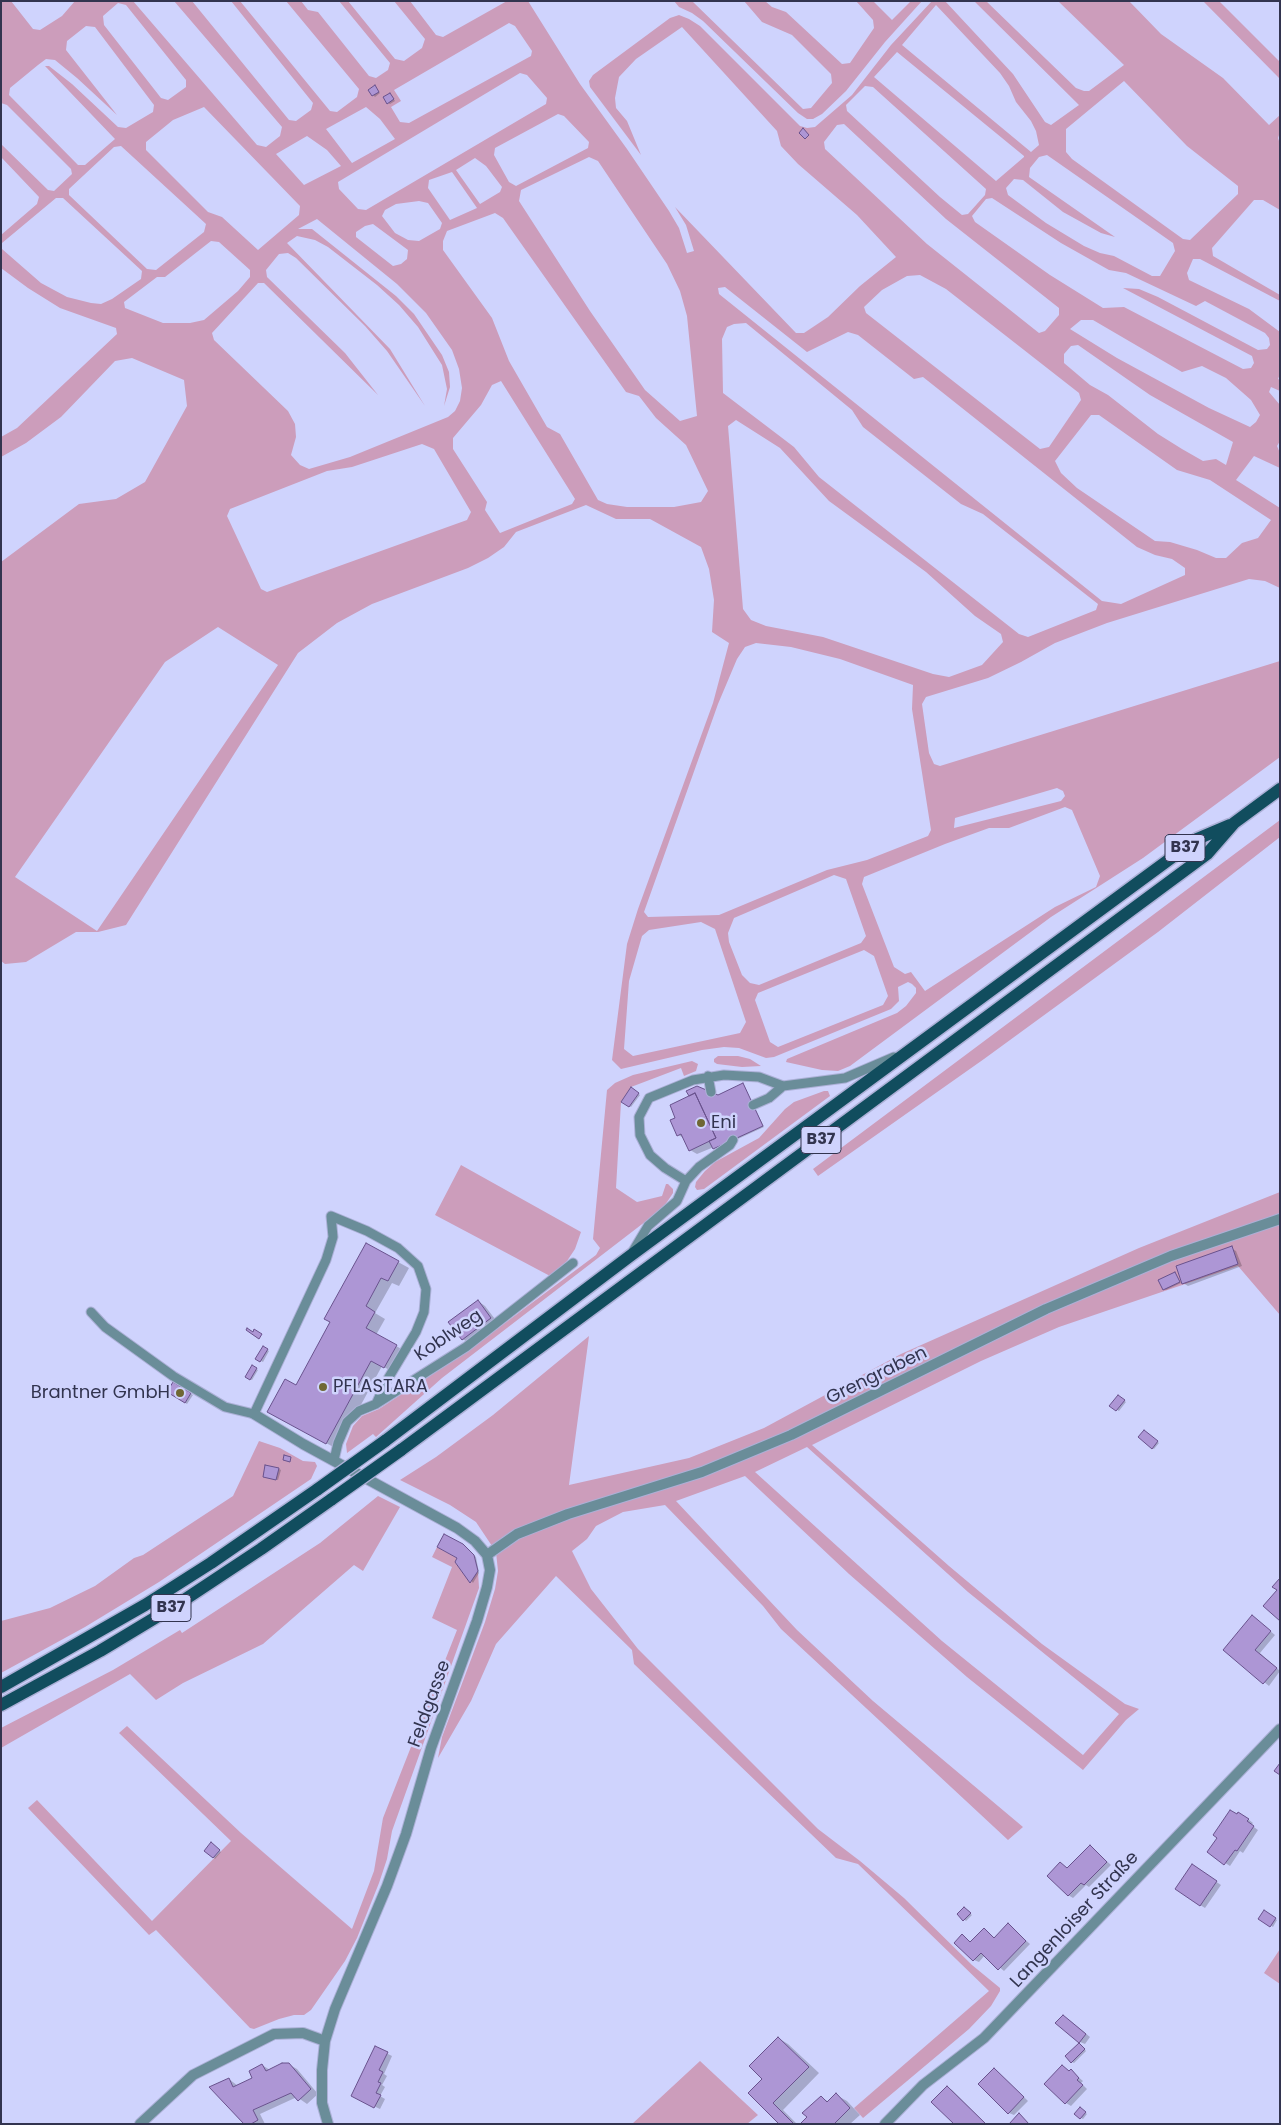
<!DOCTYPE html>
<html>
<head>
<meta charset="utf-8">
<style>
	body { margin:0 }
	#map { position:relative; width:1281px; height:2125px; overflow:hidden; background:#cfd3fd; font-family:Poppins,sans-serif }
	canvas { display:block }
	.frame { position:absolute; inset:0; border:2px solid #32344f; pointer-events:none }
</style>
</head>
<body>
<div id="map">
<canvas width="1281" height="2125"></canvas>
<div class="frame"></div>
</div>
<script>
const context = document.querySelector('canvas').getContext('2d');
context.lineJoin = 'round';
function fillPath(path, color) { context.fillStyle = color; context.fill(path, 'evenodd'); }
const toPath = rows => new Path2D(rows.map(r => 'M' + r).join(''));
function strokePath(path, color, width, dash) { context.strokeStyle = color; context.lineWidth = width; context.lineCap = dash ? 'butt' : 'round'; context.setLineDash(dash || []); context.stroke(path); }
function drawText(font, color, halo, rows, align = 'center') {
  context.font = font + ' Poppins,sans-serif'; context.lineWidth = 5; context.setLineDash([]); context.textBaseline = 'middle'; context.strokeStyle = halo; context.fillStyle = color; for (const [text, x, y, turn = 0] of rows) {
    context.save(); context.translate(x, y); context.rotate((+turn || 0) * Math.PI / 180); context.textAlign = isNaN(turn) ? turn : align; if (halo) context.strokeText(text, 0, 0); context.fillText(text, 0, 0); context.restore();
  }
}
const green = toPath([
	[1,1,11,1,33,29,40,30,62,16,75,1,133,1,257,145,266,147,280,136,282,127,174,1,192,1,289,120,296,121,311,110,313,103,231,1,240,1,330,111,337,112,357,97,359,89,286,1,301,1,308,10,318,12,369,76,376,78,388,70,390,63,339,1,348,1,395,59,404,61,422,48,425,39,394,1,410,1,436,35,443,37,507,1,528,1,580,84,627,149,669,211,679,228,687,253,694,251,686,225,675,207,796,333,804,333,828,317,860,286,896,257,857,215,798,164,781,146,777,131,682,27,636,59,619,77,615,98,616,108,627,121,641,155,590,87,589,81,593,75,670,18,679,15,689,19,700,26,800,126,807,128,815,127,852,95,891,45,932,1,945,1,1013,74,1045,122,1051,125,1079,105,974,1,986,1,1076,88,1084,91,1089,91,1124,65,1058,1,1129,1,1161,34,1223,78,1269,125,1280,115,1280,132,1278,138,1280,144,1280,210,1263,200,1254,200,1212,248,1213,256,1280,295,1280,301,1200,259,1193,259,1187,273,1189,280,1249,309,1280,332,1280,374,1278,379,1280,380,1280,391,1271,387,1269,392,1280,405,1280,441,1277,446,1280,453,1280,468,1254,456,1236,480,1280,508,1280,588,1265,581,1249,579,1107,623,1055,643,1021,662,988,678,926,697,922,704,929,753,934,764,940,766,1280,661,1280,757,1143,858,1051,917,850,1066,838,1071,822,1070,786,1062,787,1059,897,1013,906,1006,916,993,916,988,912,984,908,982,898,987,899,1001,891,1009,774,1057,766,1058,739,1048,724,1047,702,1050,621,1069,612,1060,627,944,638,909,713,703,729,643,712,632,714,600,709,569,701,547,650,519,616,519,586,505,516,532,504,547,488,558,468,568,372,604,337,623,298,653,126,925,98,932,76,932,26,962,5,964,1,961,1,562,79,504,116,499,145,482,187,406,184,380,132,358,115,361,61,417,26,443,1,457,1,437,17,428,117,334,116,328,60,308,28,288,1,268,1,235,37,204,39,197,1,157,1,144,48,190,54,191,72,174,71,169,7,105,1,103],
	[118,3,126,5,186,80,186,87,168,100,161,98,104,25,103,16],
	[936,5,1000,73,1009,86,1016,102,1031,121,1036,131,1039,145,1031,152,902,45],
	[509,23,515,26,532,51,531,56,409,123,400,122,391,107,401,101,394,90],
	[86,26,95,27,154,105,153,112,126,128,118,127,72,84,49,66,45,66,115,139,85,165,78,165,9,95,10,88,38,65,46,59,55,60,77,78,117,115,66,50,67,41],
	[897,52,1024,156,1024,157,996,181,874,77],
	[520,73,527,75,547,98,546,104,366,210,358,209,339,189,338,182],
	[1124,81,1187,146,1238,186,1238,194,1190,240,1183,239,1072,159,1066,152,1066,129],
	[865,86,873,87,986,189,985,195,968,214,962,215,940,197,847,111,846,105],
	[204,107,300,206,299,215,258,250,222,217,208,212,146,150,146,142,173,120],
	[366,107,380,119,395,139,352,163,326,129],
	[558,114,564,116,589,142,588,148,516,186,509,182,494,155,495,148],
	[844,124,946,219,1059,308,1059,315,1045,331,1039,333,927,244,825,149,824,142,837,125],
	[307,136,327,150,341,166,304,185,276,154],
	[121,146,206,224,204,232,156,270,147,269,69,195,69,189,114,147],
	[1047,155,1173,243,1175,251,1160,276,1152,276,1114,256,1100,253,1084,246,1046,223,1008,195,1006,188,1014,179,1023,180,1063,212,1101,233,1115,237,1029,177,1030,168,1039,157],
	[589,157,598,161,667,264,680,291,687,316,697,416,680,421,645,390,590,311,519,201,521,190],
	[475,158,486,166,502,187,500,192,480,204,456,170],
	[452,172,477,208,450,220,428,188,429,180],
	[56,198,63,198,142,271,141,279,112,299,101,304,91,303,67,297,41,283,2,249,2,243],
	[992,198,1061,243,1109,270,1126,273,1196,306,1205,301,1265,333,1269,338,1270,345,1267,349,1258,350,1158,297,1139,289,1123,288,1252,356,1254,363,1251,368,1243,369,1124,307,1103,308,1050,275,975,222,972,216,986,199],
	[419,201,428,203,442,223,440,229,419,241,408,240,395,233,382,216,385,210,396,204],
	[495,213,503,218,626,392,639,396,656,418,686,445,708,491,701,502,674,507,627,507,607,504,598,500,560,434,547,427,509,361,492,318,443,250,443,241,447,231],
	[317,219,397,284,426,313,452,350,459,369,462,388,460,401,455,411,448,417,350,457,309,469,300,465,291,455,296,437,295,424,288,411,214,340,212,333,258,283,264,283,378,395,345,353,267,277,266,270,279,254,288,253,296,258,365,326,387,351,425,406,390,349,287,243,297,236,315,240,328,247,377,285,399,305,418,327,442,365,447,389,444,406,450,387,449,372,442,355,414,314,396,296,312,229,298,229],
	[373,224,408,250,407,259,401,264,393,266,356,237,356,232,365,226],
	[211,241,219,242,250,270,250,277,238,291,204,320,190,323,163,323,125,308,124,302,157,277,165,277],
	[920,275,946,289,1079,393,1081,400,1049,447,1040,449,866,313,864,307,882,290,907,276],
	[725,287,807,352,848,332,858,335,914,379,923,377,1137,547,1155,555,1172,559,1185,568,1185,575,1121,604,1102,601,719,294,718,288],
	[1081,320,1093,320,1182,372,1202,366,1226,378,1251,400,1260,415,1256,422,1250,427,1209,408,1117,358,1070,329],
	[746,323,852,410,863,427,961,504,983,514,1098,604,1096,610,1028,637,1019,634,819,477,794,447,723,393,722,339,727,327,734,324],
	[1078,345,1150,395,1233,442,1226,465,1216,459,1203,461,1182,449,1158,434,1108,395,1090,385,1064,363,1064,354,1071,346],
	[501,381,575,499,572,504,500,533,485,510,487,502,453,449,453,438,481,405,492,385],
	[1091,415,1099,415,1177,470,1210,480,1271,520,1258,538,1242,543,1226,558,1216,558,1197,550,1170,542,1155,541,1077,488,1061,473,1055,461],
	[736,420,780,448,829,501,926,572,975,616,1001,634,1003,642,982,665,949,677,933,674,823,637,766,626,751,620,743,609,728,426],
	[422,444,434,449,471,512,467,520,267,592,261,589,227,516,230,509,327,471,352,467],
	[218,627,278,665,97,931,15,877,165,662],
	[756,643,791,647,840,659,913,685,912,709,931,830,928,836,867,860,827,870,719,915,648,917,644,912,718,704,737,659,745,647],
	[1057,788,1063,791,1065,796,1061,801,954,828,955,818],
	[1065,807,1072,810,1100,876,1096,887,1055,907,925,991,911,972,905,974,894,967,862,884,864,877,945,844,989,828,1009,828],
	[834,875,846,879,866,936,861,943,759,985,750,983,742,975,729,942,728,933,734,918],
	[701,922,715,929,746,1022,740,1033,633,1056,624,1049,629,981,642,936,649,930],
	[864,950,874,956,888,996,883,1005,778,1047,770,1042,755,1000,758,993],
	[674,1,692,1,803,109,811,108,832,83,831,74,792,35,762,22,744,1,765,1,772,7,786,12,842,64,850,63,874,28,873,20,856,1,873,1,892,20,911,1,922,1,885,42,846,91,822,114,813,119,807,119,798,113,703,21,692,13,679,7],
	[1203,1,1219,1,1280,62,1280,79],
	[1280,820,1280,837,1158,932,984,1059,818,1176,813,1169],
	[718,1056,738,1056,750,1059,761,1066,742,1067,717,1064,714,1062,714,1059],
	[692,1061,698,1064,696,1071,684,1076,681,1068,631,1087,621,1102,616,1188,637,1202,662,1196,666,1184,668,1184,673,1189,673,1193,663,1208,442,1378,376,1437,373,1434,347,1453,346,1444,353,1426,362,1416,379,1409,469,1350,596,1255,600,1248,593,1239,607,1090,615,1083,633,1075],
	[824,1091,828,1091,830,1096,704,1189,697,1190,695,1187,696,1182,705,1171,715,1162,759,1138,785,1109,794,1102],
	[461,1165,581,1232,575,1249,567,1261,550,1276,435,1215],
	[1280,1192,1280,1315,1238,1266,1059,1327,981,1361,812,1445,949,1566,1042,1644,1125,1704,1139,1709,1126,1720,1083,1770,967,1677,849,1574,745,1476,676,1501,797,1630,873,1701,1023,1827,1008,1840,781,1629,763,1606,665,1505,623,1512,596,1526,587,1539,572,1551,591,1589,638,1649,818,1829,860,1861,904,1898,972,1965,1000,1988,1000,1991,991,2006,969,2029,863,2118,854,2108,989,1991,858,1864,836,1858,634,1664,632,1650,556,1576,496,1644,471,1701,438,1758,442,1737,485,1622,495,1589,498,1571,496,1552,476,1522,450,1505,400,1480,436,1457,493,1415,589,1336,569,1485,689,1458,764,1428,901,1354,1139,1248],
	[807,1447,968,1592,1119,1714,1083,1755,942,1641,755,1472],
	[259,1441,280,1448,303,1461,315,1462,317,1466,311,1479,159,1582,85,1627,1,1673,1,1621,50,1608,95,1586,134,1558,143,1555,233,1496],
	[378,1496,400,1507,363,1571,354,1565,263,1644,183,1683,156,1700,130,1674,1,1748,1,1728,113,1670,180,1630,182,1633,320,1543],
	[437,1547,457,1558,455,1562,470,1582,478,1571,479,1588,392,1831,387,1859,379,1883,357,1938,345,1961,311,2010,304,2015,294,2015,279,2019,254,2029,250,2028,156,1930,149,1935,28,1808,37,1800,152,1921,231,1841,119,1733,127,1726,241,1833,352,1929,374,1871,383,1818,457,1630,432,1618,452,1567,432,1557],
	[1280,1949,1280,1984,1264,1973],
	[700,2061,758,2115,747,2124,632,2124]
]);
const shadow = toPath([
	[375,87,380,93,375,97,373,95],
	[390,94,395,101,390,104,388,103],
	[743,1084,764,1127,716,1149,714,1147,697,1154,690,1150,684,1138,678,1135,677,1118,690,1097,718,1096],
	[631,1089,640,1095,631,1107,623,1102],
	[367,1245,409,1268,399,1286,392,1283,375,1313,385,1319,376,1335,407,1352,395,1373,382,1366,337,1449,268,1411,296,1387,332,1322],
	[1231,1248,1236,1251,1242,1266,1188,1286,1183,1283],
	[1175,1273,1181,1283,1166,1290,1164,1289],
	[478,1301,485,1306,498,1323,470,1343,462,1339],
	[264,1348,269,1351,263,1362,257,1359],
	[252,1367,258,1370,252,1380,246,1377],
	[173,1383,193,1395,187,1404,168,1392],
	[1118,1396,1126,1402,1119,1411,1111,1406],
	[1146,1433,1159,1443,1154,1449,1152,1448],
	[279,1469,281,1470,278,1480,266,1477],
	[465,1547,476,1557,479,1573,473,1583,456,1562],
	[1253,1617,1275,1635,1260,1653,1280,1671,1269,1686,1225,1650],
	[1237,1815,1244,1816,1253,1823,1251,1825,1258,1830,1243,1853,1240,1851,1230,1866,1208,1852],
	[213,1845,221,1852,215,1859,213,1857],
	[1090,1846,1111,1865,1089,1887,1086,1885,1073,1898,1068,1895,1061,1864,1068,1869],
	[1197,1869,1221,1885,1205,1908,1200,1905],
	[966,1910,972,1915,966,1921,959,1914],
	[1264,1912,1277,1920,1273,1927,1260,1918],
	[1008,1925,1030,1944,1004,1971,985,1955,979,1962,974,1960,963,1936,972,1943,984,1930,995,1938],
	[1068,2019,1090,2037,1085,2044,1080,2042],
	[778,2038,788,2044,819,2073,783,2110,797,2124,781,2124,750,2093,764,2079],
	[1080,2044,1086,2051,1074,2063,1072,2062],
	[376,2048,392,2056,384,2074,387,2076,382,2085,385,2087,380,2096,385,2099,380,2109,357,2098],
	[288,2064,297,2069,318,2094,307,2104,297,2097,260,2114,265,2124,246,2124,229,2079,238,2086,254,2079,262,2065,270,2070],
	[995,2069,1028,2101,1014,2115,1009,2113],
	[1071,2071,1083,2081,1081,2083,1087,2089,1071,2106,1066,2103],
	[947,2087,952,2090,986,2124,955,2124],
	[836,2095,847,2101,860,2115,850,2124,802,2124,809,2117,821,2097,829,2102],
	[1082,2110,1087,2114,1083,2119,1081,2118]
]);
const building = toPath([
	[375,85,379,92,372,96,368,90,375,85],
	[390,93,394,99,387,104,383,97,390,93],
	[803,128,809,135,805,139,799,133,803,128],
	[743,1083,763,1126,713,1149,709,1141,716,1138,695,1093,689,1096,686,1091,697,1086,718,1095,743,1083],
	[631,1087,639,1093,629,1107,621,1102,631,1087],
	[695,1093,716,1138,689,1151,681,1134,677,1136,670,1120,675,1118,670,1105,695,1093],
	[366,1243,399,1261,388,1281,381,1278,366,1306,375,1312,366,1328,397,1345,384,1368,371,1361,326,1444,267,1412,285,1379,296,1385,330,1322,324,1319,366,1243],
	[1232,1246,1238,1264,1182,1284,1176,1266,1232,1246],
	[1175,1272,1180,1282,1163,1290,1158,1280,1175,1272],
	[478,1300,491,1318,462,1340,448,1322,478,1300],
	[247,1328,253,1332,254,1329,262,1334,259,1339,246,1330,247,1328],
	[263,1346,268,1349,260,1362,255,1359,263,1346],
	[252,1365,257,1368,250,1380,245,1377,252,1365],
	[173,1382,191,1393,185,1403,167,1392,173,1382],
	[1118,1395,1125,1400,1116,1411,1109,1406,1118,1395],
	[1144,1430,1158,1441,1152,1449,1138,1437,1144,1430],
	[284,1455,291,1457,290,1462,283,1460,284,1455],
	[265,1465,279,1468,276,1480,263,1477,265,1465],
	[444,1534,463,1544,474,1555,478,1571,470,1583,455,1562,457,1558,437,1547,444,1534],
	[1280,1578,1280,1621,1263,1606,1277,1590,1272,1587,1280,1578],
	[1252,1615,1271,1631,1255,1650,1277,1668,1263,1684,1223,1650,1252,1615],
	[1280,1763,1280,1775,1274,1771,1280,1763],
	[1230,1810,1237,1814,1238,1812,1249,1819,1247,1821,1254,1826,1237,1851,1235,1850,1224,1865,1207,1852,1217,1838,1213,1835,1230,1810],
	[211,1842,220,1850,213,1858,204,1851,211,1842],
	[1090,1845,1107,1862,1084,1885,1081,1883,1068,1896,1047,1876,1060,1862,1067,1868,1090,1845],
	[1192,1864,1217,1881,1200,1906,1175,1889,1192,1864],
	[964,1907,971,1913,963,1921,957,1914,964,1907],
	[1264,1910,1276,1918,1270,1927,1258,1919,1264,1910],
	[1008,1923,1026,1941,998,1970,981,1953,973,1961,954,1943,962,1934,970,1942,984,1928,994,1938,1008,1923],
	[1063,2015,1086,2034,1079,2043,1055,2023,1063,2015],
	[778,2037,809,2067,773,2103,794,2124,779,2124,748,2093,762,2079,749,2066,778,2037],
	[1079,2043,1085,2049,1071,2063,1065,2056,1079,2043],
	[375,2046,388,2052,379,2070,383,2072,378,2082,381,2083,376,2093,381,2095,374,2108,351,2096,375,2046],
	[282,2063,289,2063,311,2089,298,2101,291,2093,253,2110,258,2120,251,2124,244,2124,209,2087,229,2078,233,2087,252,2078,249,2071,262,2064,266,2071,282,2063],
	[1062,2065,1069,2071,1071,2069,1079,2078,1077,2080,1083,2085,1065,2104,1044,2084,1062,2065],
	[994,2068,1024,2097,1008,2114,978,2084,994,2068],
	[947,2086,986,2124,954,2124,931,2102,947,2086],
	[836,2093,850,2108,834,2124,800,2124,807,2117,802,2113,821,2096,827,2102,836,2093],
	[1080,2107,1086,2112,1080,2119,1074,2114,1080,2107],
	[1019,2113,1029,2124,1009,2124,1019,2113]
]);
const service = toPath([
	[708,1076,711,1092],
	[753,1105,769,1098,783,1086,845,1078,894,1057],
	[686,1181,665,1168,650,1155,640,1135,639,1117,649,1098,693,1080,724,1075,759,1077,783,1086],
	[633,1251,648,1226,677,1201,686,1181,699,1167,730,1145,733,1140],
	[91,1312,105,1327,173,1376,225,1407,254,1414,326,1260,333,1237,331,1216,367,1231,398,1248,418,1266,426,1289,424,1312,416,1332,386,1382,376,1404],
	[334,1460,338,1443,347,1422,359,1411,376,1404,466,1347,573,1263]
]);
const minor = toPath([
	[254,1414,303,1444,457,1528,475,1541,487,1555,490,1570,487,1587,477,1621,431,1748,406,1834,387,1886,335,2009,325,2041,322,2070,322,2103,328,2124],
	[487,1555,517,1534,568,1514,702,1472,791,1435,1046,1309,1171,1256,1280,1219],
	[140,2124,193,2075,274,2034,303,2033,325,2041]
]);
const tertiary = toPath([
	[885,2124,923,2085,984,2038,1280,1729]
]);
const primary = toPath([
	[385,1441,630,1256,1197,839,1230,825],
	[401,1450,1207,854,1234,823,1280,789],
	[1,1687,145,1605,211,1563,318,1489],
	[1,1705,100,1651,178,1604,261,1549,332,1499]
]);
const primaryBridge = toPath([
	[318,1489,385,1441],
	[332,1499,401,1450]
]);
const markers = [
	[701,1123,5,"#6f6734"],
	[323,1387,5,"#6f6734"],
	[180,1393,5,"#6f6734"]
];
const shields = [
	[1185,848,40],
	[821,1140,40],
	[171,1608,40]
];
const shieldNames = [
	["B37",1185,848],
	["B37",821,1140],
	["B37",171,1608]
];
const poiNames = [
	["Eni",711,1123],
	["PFLASTARA",333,1387],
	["Brantner GmbH",170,1393,"right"]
];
const streetNames = [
	["Koblweg",449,1336,-34],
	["Grengraben",877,1376,-26],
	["Feldgasse",430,1704,-70],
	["Langenloiser Straße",1075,1920,-47]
];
fillPath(green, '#cc9dbb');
fillPath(shadow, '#0003');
fillPath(building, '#ad96d5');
strokePath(building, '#69528d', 1);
strokePath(service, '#acb0d7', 11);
strokePath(minor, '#acb0d7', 12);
strokePath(tertiary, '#acb0d7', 12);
strokePath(primary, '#acb0d7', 15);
strokePath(service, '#6a8d99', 9);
strokePath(minor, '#6a8d99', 10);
strokePath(tertiary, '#6a8d99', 10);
strokePath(primary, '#114d5e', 12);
strokePath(primaryBridge, '#acb0d7', 15, []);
strokePath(primaryBridge, '#114d5e', 12);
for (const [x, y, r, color] of markers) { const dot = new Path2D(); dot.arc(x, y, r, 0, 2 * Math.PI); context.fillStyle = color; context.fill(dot); strokePath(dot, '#cfd3fd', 2); }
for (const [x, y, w] of shields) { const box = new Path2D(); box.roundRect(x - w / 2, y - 13.5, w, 27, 4); context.fillStyle = '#cfd3fd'; context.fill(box); strokePath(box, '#32344f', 1); }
drawText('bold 16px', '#32344f', null, shieldNames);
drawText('18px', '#32344f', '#cfd3fd', poiNames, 'left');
drawText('18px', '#32344f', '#cfd3fd', streetNames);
</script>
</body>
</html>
